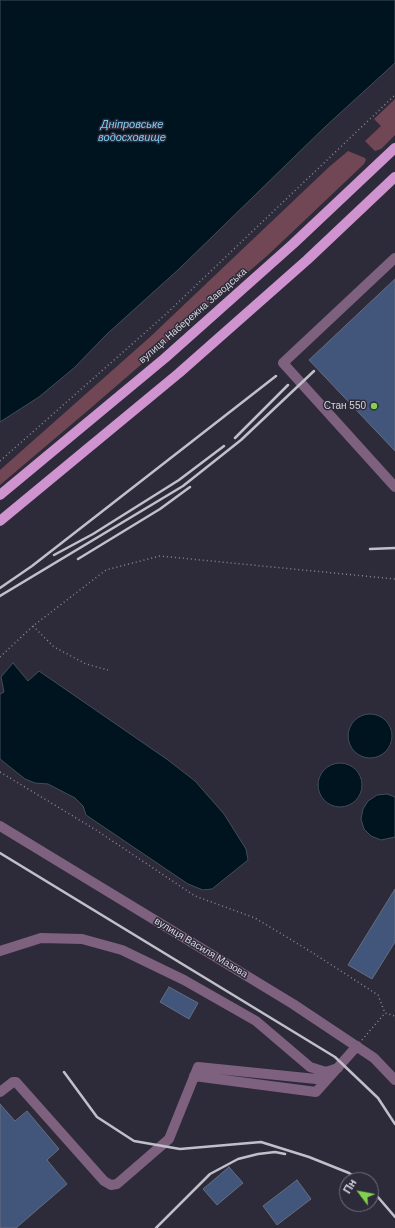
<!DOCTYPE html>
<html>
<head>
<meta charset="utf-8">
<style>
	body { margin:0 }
	#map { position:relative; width:395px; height:1228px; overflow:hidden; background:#2d2a39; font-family:Arial,sans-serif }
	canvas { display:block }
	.north { position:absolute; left:339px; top:1172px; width:40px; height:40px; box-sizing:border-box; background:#2d2a39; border:1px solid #716f7c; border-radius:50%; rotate:302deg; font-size:11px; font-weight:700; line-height:16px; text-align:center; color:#d8d7e0 }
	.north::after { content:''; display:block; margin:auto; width:14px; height:18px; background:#82d050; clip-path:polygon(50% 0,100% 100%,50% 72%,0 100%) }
</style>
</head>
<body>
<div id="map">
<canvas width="395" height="1228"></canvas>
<div class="north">Пн</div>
</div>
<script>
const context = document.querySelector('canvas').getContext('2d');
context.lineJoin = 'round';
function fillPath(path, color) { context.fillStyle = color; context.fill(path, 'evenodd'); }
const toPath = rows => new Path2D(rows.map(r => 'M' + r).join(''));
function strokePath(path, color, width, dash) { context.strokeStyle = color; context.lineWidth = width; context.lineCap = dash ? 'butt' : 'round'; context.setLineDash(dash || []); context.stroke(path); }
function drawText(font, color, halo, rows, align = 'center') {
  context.font = font + ' Arial,sans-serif'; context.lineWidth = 3; context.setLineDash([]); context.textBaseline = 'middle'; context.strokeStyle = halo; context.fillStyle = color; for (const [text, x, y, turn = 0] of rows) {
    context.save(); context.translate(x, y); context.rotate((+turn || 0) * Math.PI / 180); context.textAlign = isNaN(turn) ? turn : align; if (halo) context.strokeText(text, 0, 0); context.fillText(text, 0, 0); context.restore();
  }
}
const green = toPath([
	[395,99,395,135,381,149,375,151,365,141,381,126,374,119],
	[348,151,365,158,366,160,364,164,268,255,92,407,0,485,0,470,150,337,329,167]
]);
const water = toPath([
	[0,0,395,0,395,63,326,126,179,269,107,334,74,368,39,397,0,422,0,0],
	[13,663,28,681,39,671,168,760,195,781,224,814,246,849,248,860,212,889,203,890,188,884,86,815,83,806,75,798,48,784,35,783,25,779,0,759,0,694,4,692,1,677,13,663],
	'348 736a22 22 0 1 1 44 0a22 22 0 1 1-44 0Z',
	'318 785a22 22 0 1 1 44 0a22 22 0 1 1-44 0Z',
	[387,794,395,797,395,837,381,840,371,836,364,829,361,819,363,809,368,801,377,795,387,794]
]);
const building = toPath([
	[395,279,395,451,309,360,395,279],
	[395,889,395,942,372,979,348,965,395,889],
	[169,987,198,1003,189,1019,160,1002,169,987],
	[0,1104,15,1121,27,1111,59,1149,47,1160,67,1184,16,1228,0,1228,0,1104],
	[229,1167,243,1183,217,1205,203,1189,229,1167],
	[297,1180,311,1199,277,1225,263,1206,297,1180]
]);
const path = toPath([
	[0,461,166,314,395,95],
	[33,626,54,647,86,664,108,670],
	[0,657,33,626,106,570,160,556,395,579],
	[0,772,96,830,195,896,255,918,313,953,378,995,385,1013],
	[362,1040,385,1013,395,1016]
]);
const minor = toPath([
	[395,258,283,363,395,487],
	[0,826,293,1004,374,1058,395,1080],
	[0,951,41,938,82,939,122,950,184,980,256,1021,310,1067,326,1072,338,1068],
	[194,1076,316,1092,357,1046],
	[0,1092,13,1082,16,1082,104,1181,111,1185,117,1184,169,1139,198,1067,326,1080]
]);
const major = toPath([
	[0,495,165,358,293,244,395,148],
	[0,521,179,373,307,260,395,177]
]);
const rail = toPath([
	[235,438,288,385],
	[370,549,395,548],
	[54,555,93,534,179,480,224,446],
	[78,559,160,509,190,487],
	[0,588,32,566,276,376],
	[0,596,183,486,241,440,314,371],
	[0,853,335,1057,378,1098,395,1124],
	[64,1072,97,1117,134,1141,180,1149,261,1142,309,1157,349,1173,360,1180],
	[371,1189,395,1217],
	[156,1228,210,1174,238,1159,258,1154,275,1152,285,1154]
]);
const markers = [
	[374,406,4,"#82d050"]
];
const streetNames = [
	["вулиця Набережна Заводська",193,316,-41],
	["вулиця Василя Мазова",201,948,31]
];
const poiNames = [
	["Стан 550",366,406]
];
const waterNames = [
	["Дніпровське",132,125],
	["водосховище",132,138]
];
fillPath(green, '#714755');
fillPath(water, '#001420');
strokePath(water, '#414e5a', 1);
fillPath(building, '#42567c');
strokePath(building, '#666e7e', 1);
strokePath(path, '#8a8894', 1.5, [1, 3]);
strokePath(minor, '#7e617e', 10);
strokePath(major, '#cf93cf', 10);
strokePath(rail, '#c1c0ca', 2.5);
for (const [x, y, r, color] of markers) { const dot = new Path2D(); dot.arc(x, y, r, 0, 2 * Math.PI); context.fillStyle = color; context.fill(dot); strokePath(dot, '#2d2a39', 1.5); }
drawText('10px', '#d8d7e0', '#2d2a39', streetNames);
drawText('10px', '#d8d7e0', '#2d2a39', poiNames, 'right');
drawText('italic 11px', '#7ccdf5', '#2d2a39', waterNames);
</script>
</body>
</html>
